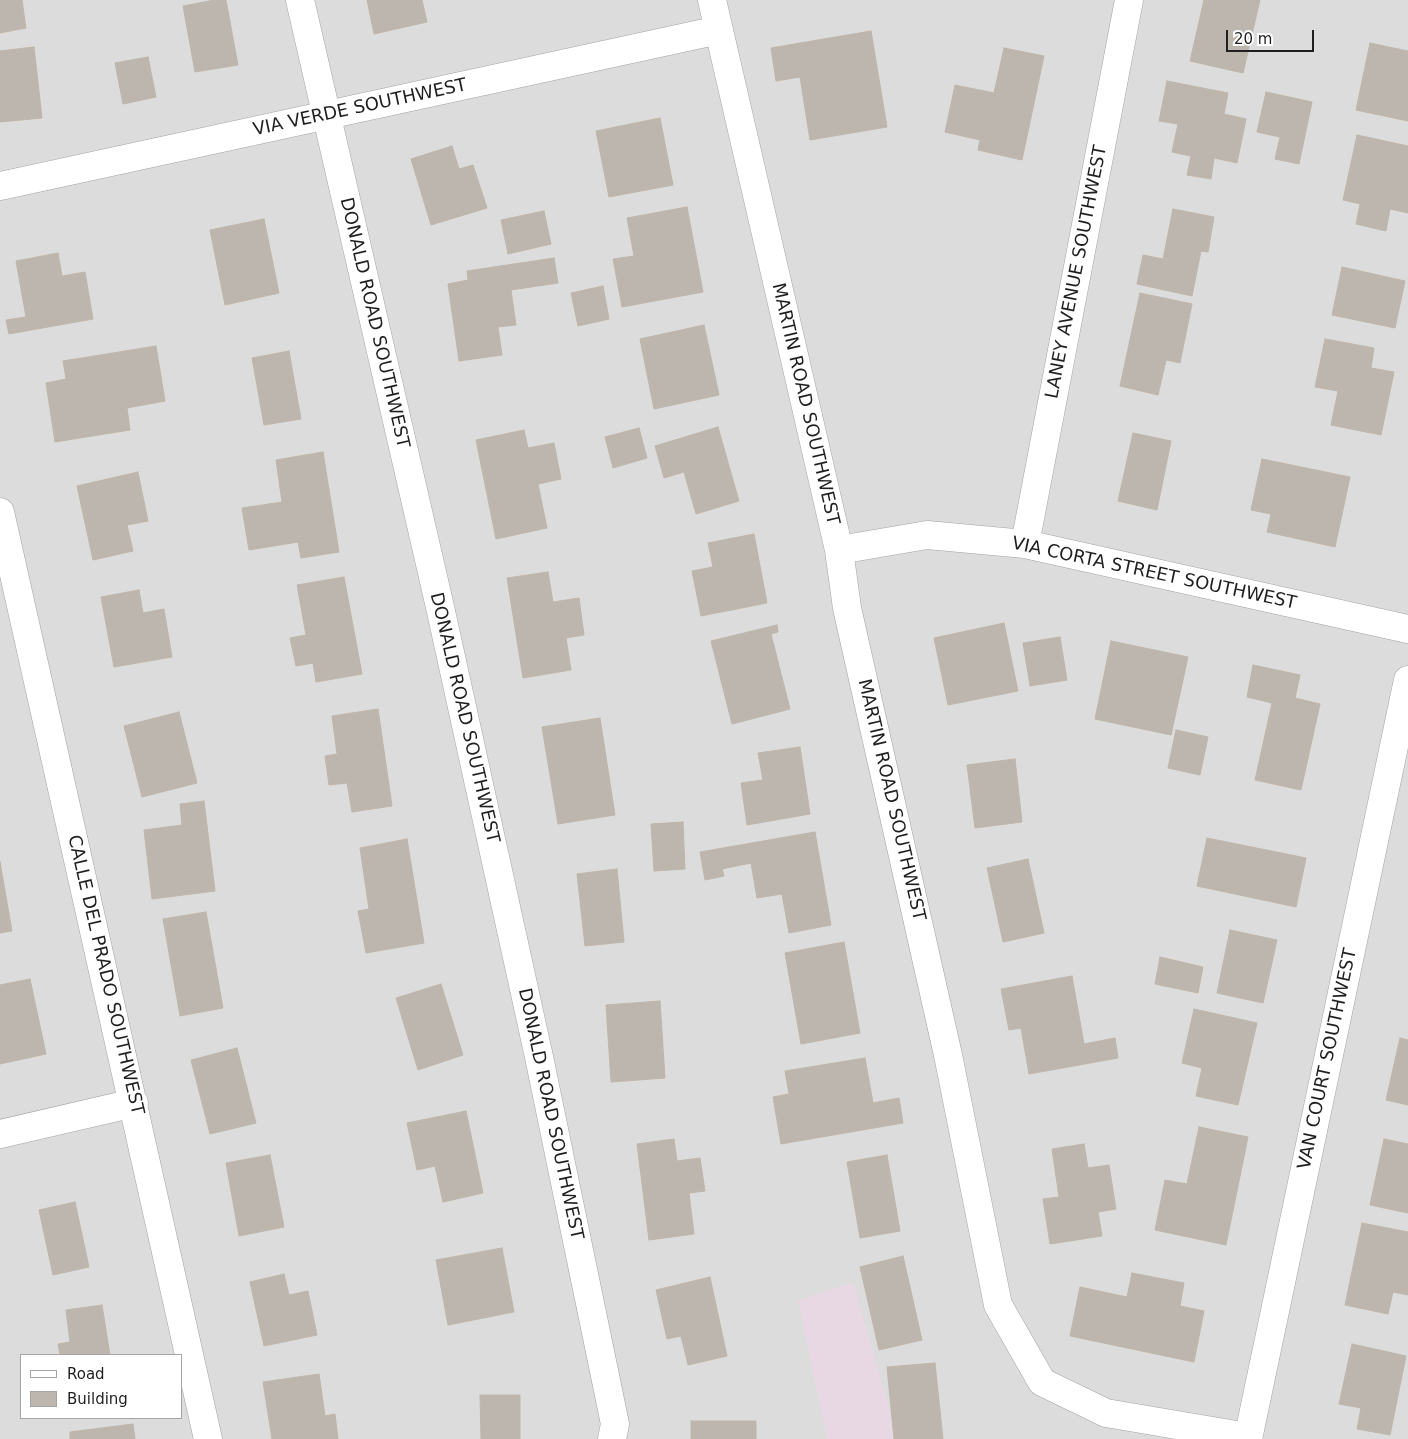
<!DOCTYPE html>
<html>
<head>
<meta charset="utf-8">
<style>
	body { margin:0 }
	#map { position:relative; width:1408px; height:1439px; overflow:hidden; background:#efede6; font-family:"DejaVu Sans",sans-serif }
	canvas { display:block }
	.legend { position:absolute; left:20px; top:1354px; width:162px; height:65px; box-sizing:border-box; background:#fff; border:1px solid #a5a5a5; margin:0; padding:6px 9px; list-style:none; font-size:15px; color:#1f1f1f }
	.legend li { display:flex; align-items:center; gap:10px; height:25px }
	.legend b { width:25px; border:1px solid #a5a5a5 }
	.scale { position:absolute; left:1226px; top:30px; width:88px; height:22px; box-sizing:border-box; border:2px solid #1f1f1f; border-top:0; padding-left:6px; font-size:15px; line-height:18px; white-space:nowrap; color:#1f1f1f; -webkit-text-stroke:4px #fff; paint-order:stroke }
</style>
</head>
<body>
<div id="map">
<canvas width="1408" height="1439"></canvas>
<ul class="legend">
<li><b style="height:6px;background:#fff"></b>Road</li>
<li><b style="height:14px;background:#bcb6af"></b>Building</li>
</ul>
<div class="scale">20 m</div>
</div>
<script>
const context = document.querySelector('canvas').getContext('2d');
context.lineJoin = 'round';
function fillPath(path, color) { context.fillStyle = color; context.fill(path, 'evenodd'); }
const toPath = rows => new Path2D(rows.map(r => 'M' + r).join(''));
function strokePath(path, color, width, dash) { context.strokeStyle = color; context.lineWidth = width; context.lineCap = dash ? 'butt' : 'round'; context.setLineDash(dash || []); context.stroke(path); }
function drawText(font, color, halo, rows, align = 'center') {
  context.font = font + ' "DejaVu Sans",sans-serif'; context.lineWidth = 5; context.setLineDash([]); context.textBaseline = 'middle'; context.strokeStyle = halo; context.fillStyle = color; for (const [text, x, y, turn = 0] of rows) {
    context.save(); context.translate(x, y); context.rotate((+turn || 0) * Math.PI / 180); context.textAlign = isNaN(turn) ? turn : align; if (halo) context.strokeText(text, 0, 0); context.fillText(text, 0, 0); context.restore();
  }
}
const residential = toPath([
	[0,0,1408,0,1408,1439,0,1439],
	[21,1355,181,1355,181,1418,21,1418]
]);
const industrial = toPath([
	[853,1283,898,1439,827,1439,798,1300]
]);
const building = toPath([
	[0,0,22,0,26,28,0,33,0,0],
	[214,0,226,0,238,65,195,72,183,6,214,0],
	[367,0,422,0,427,22,374,34,367,0],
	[1204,0,1260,0,1243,73,1190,61,1204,0],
	[871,31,887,127,810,140,800,77,776,81,771,48,871,31],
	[1370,43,1408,51,1408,121,1356,110,1370,43],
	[34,47,42,118,0,122,0,51,34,47],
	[1004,48,1044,56,1022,160,978,150,980,140,945,132,955,85,994,93,1004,48],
	[148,57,156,97,123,104,115,63,148,57],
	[1167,81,1228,93,1224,114,1246,119,1237,163,1214,158,1211,179,1187,175,1191,156,1172,152,1178,124,1159,121,1167,81],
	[1266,92,1312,102,1299,164,1275,159,1280,137,1257,132,1266,92],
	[660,118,673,185,609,197,596,131,660,118],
	[1357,135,1408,146,1408,213,1390,209,1386,231,1356,224,1360,204,1343,200,1357,135],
	[452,146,459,169,473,165,487,208,431,225,411,159,452,146],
	[687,207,703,292,622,307,613,259,634,256,627,218,687,207],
	[1173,209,1214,217,1208,252,1201,251,1192,296,1137,284,1143,255,1163,259,1173,209],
	[544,211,551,244,508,254,501,220,544,211],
	[264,219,279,293,225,305,210,230,264,219],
	[58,253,62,276,85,272,93,319,9,334,6,320,26,317,16,261,58,253],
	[554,258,558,283,511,290,516,325,498,327,502,355,459,361,448,284,468,280,467,271,554,258],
	[1342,267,1405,281,1395,328,1332,315,1342,267],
	[603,286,609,319,578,326,571,293,603,286],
	[1140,293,1192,304,1180,363,1166,360,1158,395,1120,386,1140,293],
	[704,325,719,395,654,409,640,339,704,325],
	[1325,339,1374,348,1371,368,1394,372,1381,435,1331,425,1338,391,1315,387,1325,339],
	[156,346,165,401,127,408,130,430,55,442,46,383,66,379,63,361,156,346],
	[289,351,301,419,264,425,252,358,289,351],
	[718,427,739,501,696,514,684,472,664,478,655,446,718,427],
	[639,428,647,458,613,468,605,437,639,428],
	[524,430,528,448,554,443,561,479,538,484,547,528,496,539,476,440,524,430],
	[1133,433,1171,441,1157,510,1118,501,1133,433],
	[323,452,339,552,301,558,298,542,249,550,242,508,282,502,276,460,323,452],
	[1262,459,1350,477,1335,547,1267,532,1271,514,1251,510,1262,459],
	[138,472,148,521,127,525,133,551,93,560,77,486,138,472],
	[754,534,767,603,701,616,692,571,713,567,708,543,754,534],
	[548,572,553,602,579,598,584,635,566,638,571,670,523,678,507,578,548,572],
	[344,577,362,674,316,682,313,663,296,666,290,638,306,635,297,585,344,577],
	[139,590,143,613,164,609,172,657,114,667,101,597,139,590],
	[1004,623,1018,691,948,705,934,638,1004,623],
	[777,625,778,632,771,634,790,709,732,724,711,641,777,625],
	[1060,637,1067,680,1030,686,1023,643,1060,637],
	[1111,641,1188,657,1171,735,1095,719,1111,641],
	[1253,665,1300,675,1295,698,1320,704,1301,790,1255,780,1272,703,1247,697,1253,665],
	[378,709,392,806,352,812,347,783,329,785,325,756,337,754,332,716,378,709],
	[179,712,197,783,142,797,124,726,179,712],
	[600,718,615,815,558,824,542,727,600,718],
	[1176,730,1208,737,1200,775,1168,768,1176,730],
	[800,747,810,814,747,825,741,783,763,780,758,753,800,747],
	[1015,759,1022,822,975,828,967,765,1015,759],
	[204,801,215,891,152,899,144,830,182,825,180,804,204,801],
	[683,822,685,869,654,871,651,824,683,822],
	[815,832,831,925,789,933,782,894,757,898,751,863,722,869,724,876,705,880,700,852,815,832],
	[1207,838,1306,858,1296,907,1197,886,1207,838],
	[407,839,424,943,366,953,358,911,369,909,360,848,407,839],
	[1028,859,1044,933,1003,942,987,868,1028,859],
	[0,862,12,931,0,933,0,862],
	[617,869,624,942,585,946,577,874,617,869],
	[206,912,223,1008,180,1016,163,919,206,912],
	[1230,930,1277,940,1263,1003,1217,993,1230,930],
	[844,942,860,1033,801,1044,785,953,844,942],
	[1160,957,1203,967,1198,993,1155,984,1160,957],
	[1072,976,1084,1044,1115,1038,1118,1058,1029,1074,1021,1028,1009,1030,1001,989,1072,976],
	[30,979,46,1054,0,1064,0,985,30,979],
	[441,984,463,1055,418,1070,396,998,441,984],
	[660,1001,665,1078,611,1082,606,1005,660,1001],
	[1194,1009,1257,1023,1238,1105,1196,1096,1202,1068,1182,1063,1194,1009],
	[1400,1038,1408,1040,1408,1105,1386,1100,1400,1038],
	[237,1048,256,1123,210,1134,191,1060,237,1048],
	[865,1058,873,1103,899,1098,903,1123,781,1144,773,1097,789,1094,785,1071,865,1058],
	[466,1111,483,1193,443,1202,435,1166,417,1170,407,1123,466,1111],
	[1199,1127,1248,1137,1226,1245,1155,1230,1165,1180,1187,1184,1199,1127],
	[674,1139,677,1161,700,1158,705,1191,689,1193,694,1234,649,1240,637,1144,674,1139],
	[1384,1139,1408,1144,1408,1213,1370,1205,1384,1139],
	[1084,1144,1088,1168,1109,1165,1116,1209,1098,1212,1102,1236,1050,1244,1043,1199,1059,1197,1052,1149,1084,1144],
	[270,1155,284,1227,239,1236,226,1163,270,1155],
	[887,1155,900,1231,860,1238,847,1162,887,1155],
	[75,1202,89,1267,53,1275,39,1210,75,1202],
	[1362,1223,1408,1232,1408,1295,1393,1292,1388,1314,1345,1305,1362,1223],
	[502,1248,514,1312,448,1325,436,1260,502,1248],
	[903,1256,922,1340,879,1350,860,1267,903,1256],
	[1132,1273,1184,1283,1180,1306,1204,1311,1194,1362,1070,1336,1080,1287,1127,1297,1132,1273],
	[284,1274,289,1295,308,1291,317,1335,264,1346,250,1282,284,1274],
	[710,1277,727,1356,688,1365,681,1336,667,1339,656,1290,710,1277],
	[102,1305,110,1355,60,1355,58,1344,70,1342,66,1310,102,1305],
	[1352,1344,1406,1356,1390,1435,1357,1429,1361,1408,1339,1404,1352,1344],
	[935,1363,943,1439,894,1439,887,1367,935,1363],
	[319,1374,325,1416,335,1414,338,1439,272,1439,263,1382,319,1374],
	[480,1395,520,1395,520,1439,481,1439,480,1395],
	[691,1421,756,1421,756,1439,691,1439,691,1421],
	[133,1424,135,1439,70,1439,70,1432,133,1424]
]);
const minor = toPath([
	[300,0,440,607,539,1057,615,1424,612,1439],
	[712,0,839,550,847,608,948,1055,998,1305,1042,1382,1106,1413,1248,1437],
	[0,186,719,30],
	[0,512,208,1439],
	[1025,544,1129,0],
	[839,550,927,535,1025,544,1408,629],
	[0,1134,134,1103],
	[1248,1439,1408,680]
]);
const streetNames = [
	["VIA VERDE SOUTHWEST",360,108,-12],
	["LANEY AVENUE SOUTHWEST",1077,272,-79],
	["DONALD ROAD SOUTHWEST",374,323,77],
	["MARTIN ROAD SOUTHWEST",805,404,77],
	["VIA CORTA STREET SOUTHWEST",1154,574,12],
	["DONALD ROAD SOUTHWEST",464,718,77],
	["MARTIN ROAD SOUTHWEST",891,800,77],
	["CALLE DEL PRADO SOUTHWEST",105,975,77],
	["VAN COURT SOUTHWEST",1328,1059,-78],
	["DONALD ROAD SOUTHWEST",550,1114,78]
];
fillPath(residential, '#dddcdc');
fillPath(industrial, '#e7d8e3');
fillPath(building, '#bcb6af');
strokePath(building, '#bfb6a9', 1);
strokePath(minor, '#a3a3a3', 29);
strokePath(minor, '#fff', 28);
drawText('18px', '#1f1f1f', '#fff', streetNames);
</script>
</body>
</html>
